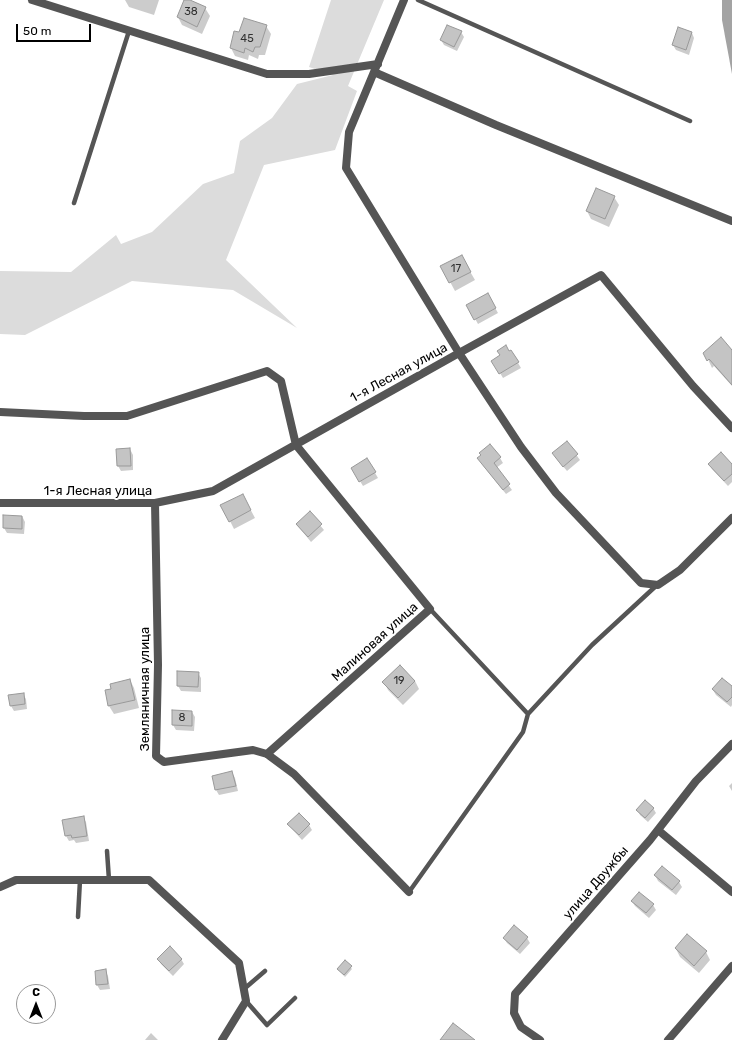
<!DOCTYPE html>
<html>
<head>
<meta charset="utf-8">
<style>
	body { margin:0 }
	#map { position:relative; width:732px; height:1040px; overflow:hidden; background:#fff; font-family:Rubik,sans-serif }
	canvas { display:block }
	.north { position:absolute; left:16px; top:984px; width:40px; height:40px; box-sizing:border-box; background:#fff; border:1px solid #999; border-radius:50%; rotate:0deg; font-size:11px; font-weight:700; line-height:16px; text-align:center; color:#000 }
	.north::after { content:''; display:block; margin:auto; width:14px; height:18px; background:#000; clip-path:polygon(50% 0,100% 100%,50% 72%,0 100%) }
	.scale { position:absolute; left:16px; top:24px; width:75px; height:18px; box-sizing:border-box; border:2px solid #000; border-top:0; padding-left:5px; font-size:12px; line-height:14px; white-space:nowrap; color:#000; -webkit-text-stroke:3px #fff; paint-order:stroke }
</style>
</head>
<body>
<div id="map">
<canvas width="732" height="1040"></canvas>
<div class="north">С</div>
<div class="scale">50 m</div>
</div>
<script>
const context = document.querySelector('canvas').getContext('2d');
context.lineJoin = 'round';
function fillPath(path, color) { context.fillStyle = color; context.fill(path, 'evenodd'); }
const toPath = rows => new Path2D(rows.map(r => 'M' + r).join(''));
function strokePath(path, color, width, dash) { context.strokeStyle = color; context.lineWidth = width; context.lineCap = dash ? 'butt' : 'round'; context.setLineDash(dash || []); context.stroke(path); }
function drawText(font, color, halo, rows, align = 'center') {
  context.font = font + ' Rubik,sans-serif'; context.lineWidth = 4; context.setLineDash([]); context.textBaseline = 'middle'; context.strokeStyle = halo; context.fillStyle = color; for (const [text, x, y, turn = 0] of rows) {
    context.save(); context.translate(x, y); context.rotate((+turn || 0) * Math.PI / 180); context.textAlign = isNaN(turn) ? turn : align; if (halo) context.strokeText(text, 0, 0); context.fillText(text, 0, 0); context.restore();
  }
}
const green = toPath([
	[331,0,384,0,348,86,357,91,335,150,264,165,226,260,297,328,233,290,132,281,25,335,0,334,0,271,71,272,116,235,121,244,152,232,203,184,234,173,240,141,272,118,297,84,333,75,309,67]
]);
const water = toPath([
	[722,0,732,0,732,74,722,20]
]);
const shadow = toPath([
	[125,0,159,0,154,15,129,7],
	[185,0,205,8,210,16,202,34,182,25,178,17],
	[266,26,271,34,265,55,259,55,258,59,249,55,248,60,235,56,231,48,240,34],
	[461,32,464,37,457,51,444,45,441,40],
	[692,33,694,38,689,55,676,50,673,45],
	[614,197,619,205,609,227,591,219,587,211],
	[461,256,475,280,455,291,442,267],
	[488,295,498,313,478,324,468,306],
	[511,351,521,368,503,378,493,361],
	[732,351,732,386,714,366,712,368,705,353],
	[567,442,580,460,567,471,556,458],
	[130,449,133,455,133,470,121,471,118,466],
	[500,458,503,463,496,468,512,490,506,494,481,463],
	[367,459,378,478,363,486,352,468],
	[709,464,732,466,732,482,728,486,712,469],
	[247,503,255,518,234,529,230,521],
	[310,513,324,530,311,542,297,525],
	[4,516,22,516,25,522,24,534,7,533,4,528],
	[178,672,198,673,201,678,201,692,181,691,178,686],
	[130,680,134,688,139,708,114,714,109,706,106,691,112,689],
	[415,681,419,689,403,705,388,690,384,682],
	[732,687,732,705,731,707,716,695,713,690],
	[23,694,26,699,27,709,14,711,11,706],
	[192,712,195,717,194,731,176,730,173,725],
	[232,772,235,778,238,791,219,795,216,790,213,777],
	[732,783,732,791,729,786],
	[653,808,656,813,648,822,640,815,638,810],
	[83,817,86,822,89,841,76,843,74,840,69,841,66,836],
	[289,824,309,825,312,830,302,840,292,829],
	[662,868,679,882,682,887,676,895,658,881,655,875],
	[632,901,653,905,656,910,649,918,635,906],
	[504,938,527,938,530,943,520,954,507,943],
	[676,949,706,952,710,960,699,973,680,957],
	[158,959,181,959,184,964,173,976,161,964],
	[345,961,352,969,345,977,338,969],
	[105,970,108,976,110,989,100,990,97,985],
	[151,1033,158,1040,145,1040]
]);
const building = toPath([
	[184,0,190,0,206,7,197,27,177,17,184,0],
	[244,18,267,25,260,47,255,47,253,52,245,48,244,53,230,48,234,31,239,32,244,18],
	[447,25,462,31,454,47,440,40,447,25],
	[678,27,692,32,686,50,672,45,678,27],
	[596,188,615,196,605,219,586,211,596,188],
	[462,255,471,272,449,283,440,266,462,255],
	[488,293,496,308,474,320,466,305,488,293],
	[721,337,732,350,732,385,709,359,707,361,703,353,721,337],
	[506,345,509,351,511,350,519,362,499,374,491,361,500,355,497,351,506,345],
	[567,441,578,454,563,467,552,453,567,441],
	[490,444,501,457,494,463,510,484,503,490,477,458,481,455,479,453,490,444],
	[130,448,131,466,117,466,116,449,130,448],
	[721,452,732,464,732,474,724,481,708,464,721,452],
	[367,458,376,472,359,482,351,468,367,458],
	[243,494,251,510,229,522,220,505,243,494],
	[310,511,322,524,308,537,296,524,310,511],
	[3,515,22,516,22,529,3,528,3,515],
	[400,665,415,681,398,698,382,682,400,665],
	[177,671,199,672,198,687,177,686,177,671],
	[722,678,732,686,732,697,727,702,712,689,722,678],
	[130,679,135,700,108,706,105,690,111,689,110,684,130,679],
	[24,693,25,704,10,706,8,695,24,693],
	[172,710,192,711,192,726,172,725,172,710],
	[232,771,236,786,215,790,212,776,232,771],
	[645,800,654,808,645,818,636,810,645,800],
	[299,813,310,824,299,835,287,824,299,813],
	[84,816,87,836,72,838,71,835,65,836,62,820,84,816],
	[662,866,680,881,672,890,654,875,662,866],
	[639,892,654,904,646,913,631,901,639,892],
	[514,925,528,937,517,950,503,938,514,925],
	[687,934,707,951,694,966,675,948,687,934],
	[170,946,182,959,169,971,157,959,170,946],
	[345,960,352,966,344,975,337,969,345,960],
	[106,969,108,984,96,985,95,971,106,969],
	[453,1023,475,1040,440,1040,453,1023]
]);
const lane = toPath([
	[418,0,690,121],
	[74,203,129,31],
	[430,609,528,714,592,645,657,585],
	[107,851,109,880],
	[409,892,523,732,528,714],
	[78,917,80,880],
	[244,989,265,971],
	[246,1001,267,1025,295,998]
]);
const street = toPath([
	[32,0,267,74,309,74,378,64],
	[374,72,496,125,732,221],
	[0,412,84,416,127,416,267,371,281,381,296,445,430,609,267,754],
	[732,428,693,386,601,275,459,353,521,447,556,493,641,583,658,585,680,570,732,518],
	[0,503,155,503,213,491,459,353,346,168,349,132,404,0],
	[155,503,158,665,156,756,164,762,253,750,267,754,294,774,409,892],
	[658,830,732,892],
	[0,887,16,880,149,880,239,963,246,1001,222,1040],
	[540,1040,521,1027,514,1013,515,994,650,840,696,781,732,744],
	[668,1040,732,966]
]);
const numberNames = [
	["38",191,12],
	["45",247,39],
	["17",456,269],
	["19",399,681],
	["8",182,718]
];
const streetNames = [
	["1-я Лесная улица",399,373,-29],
	["1-я Лесная улица",98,491],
	["Малиновая улица",375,642,-42],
	["Земляничная улица",145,689,-90],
	["улица Дружбы",596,883,-49]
];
fillPath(green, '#dcdcdc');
fillPath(water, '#a3a3a3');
fillPath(shadow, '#0003');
fillPath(building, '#c4c4c4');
strokePath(building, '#999', 1);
strokePath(lane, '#555', 4.5);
strokePath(street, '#555', 8);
drawText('11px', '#313131', null, numberNames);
drawText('13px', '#000', '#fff', streetNames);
</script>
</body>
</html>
